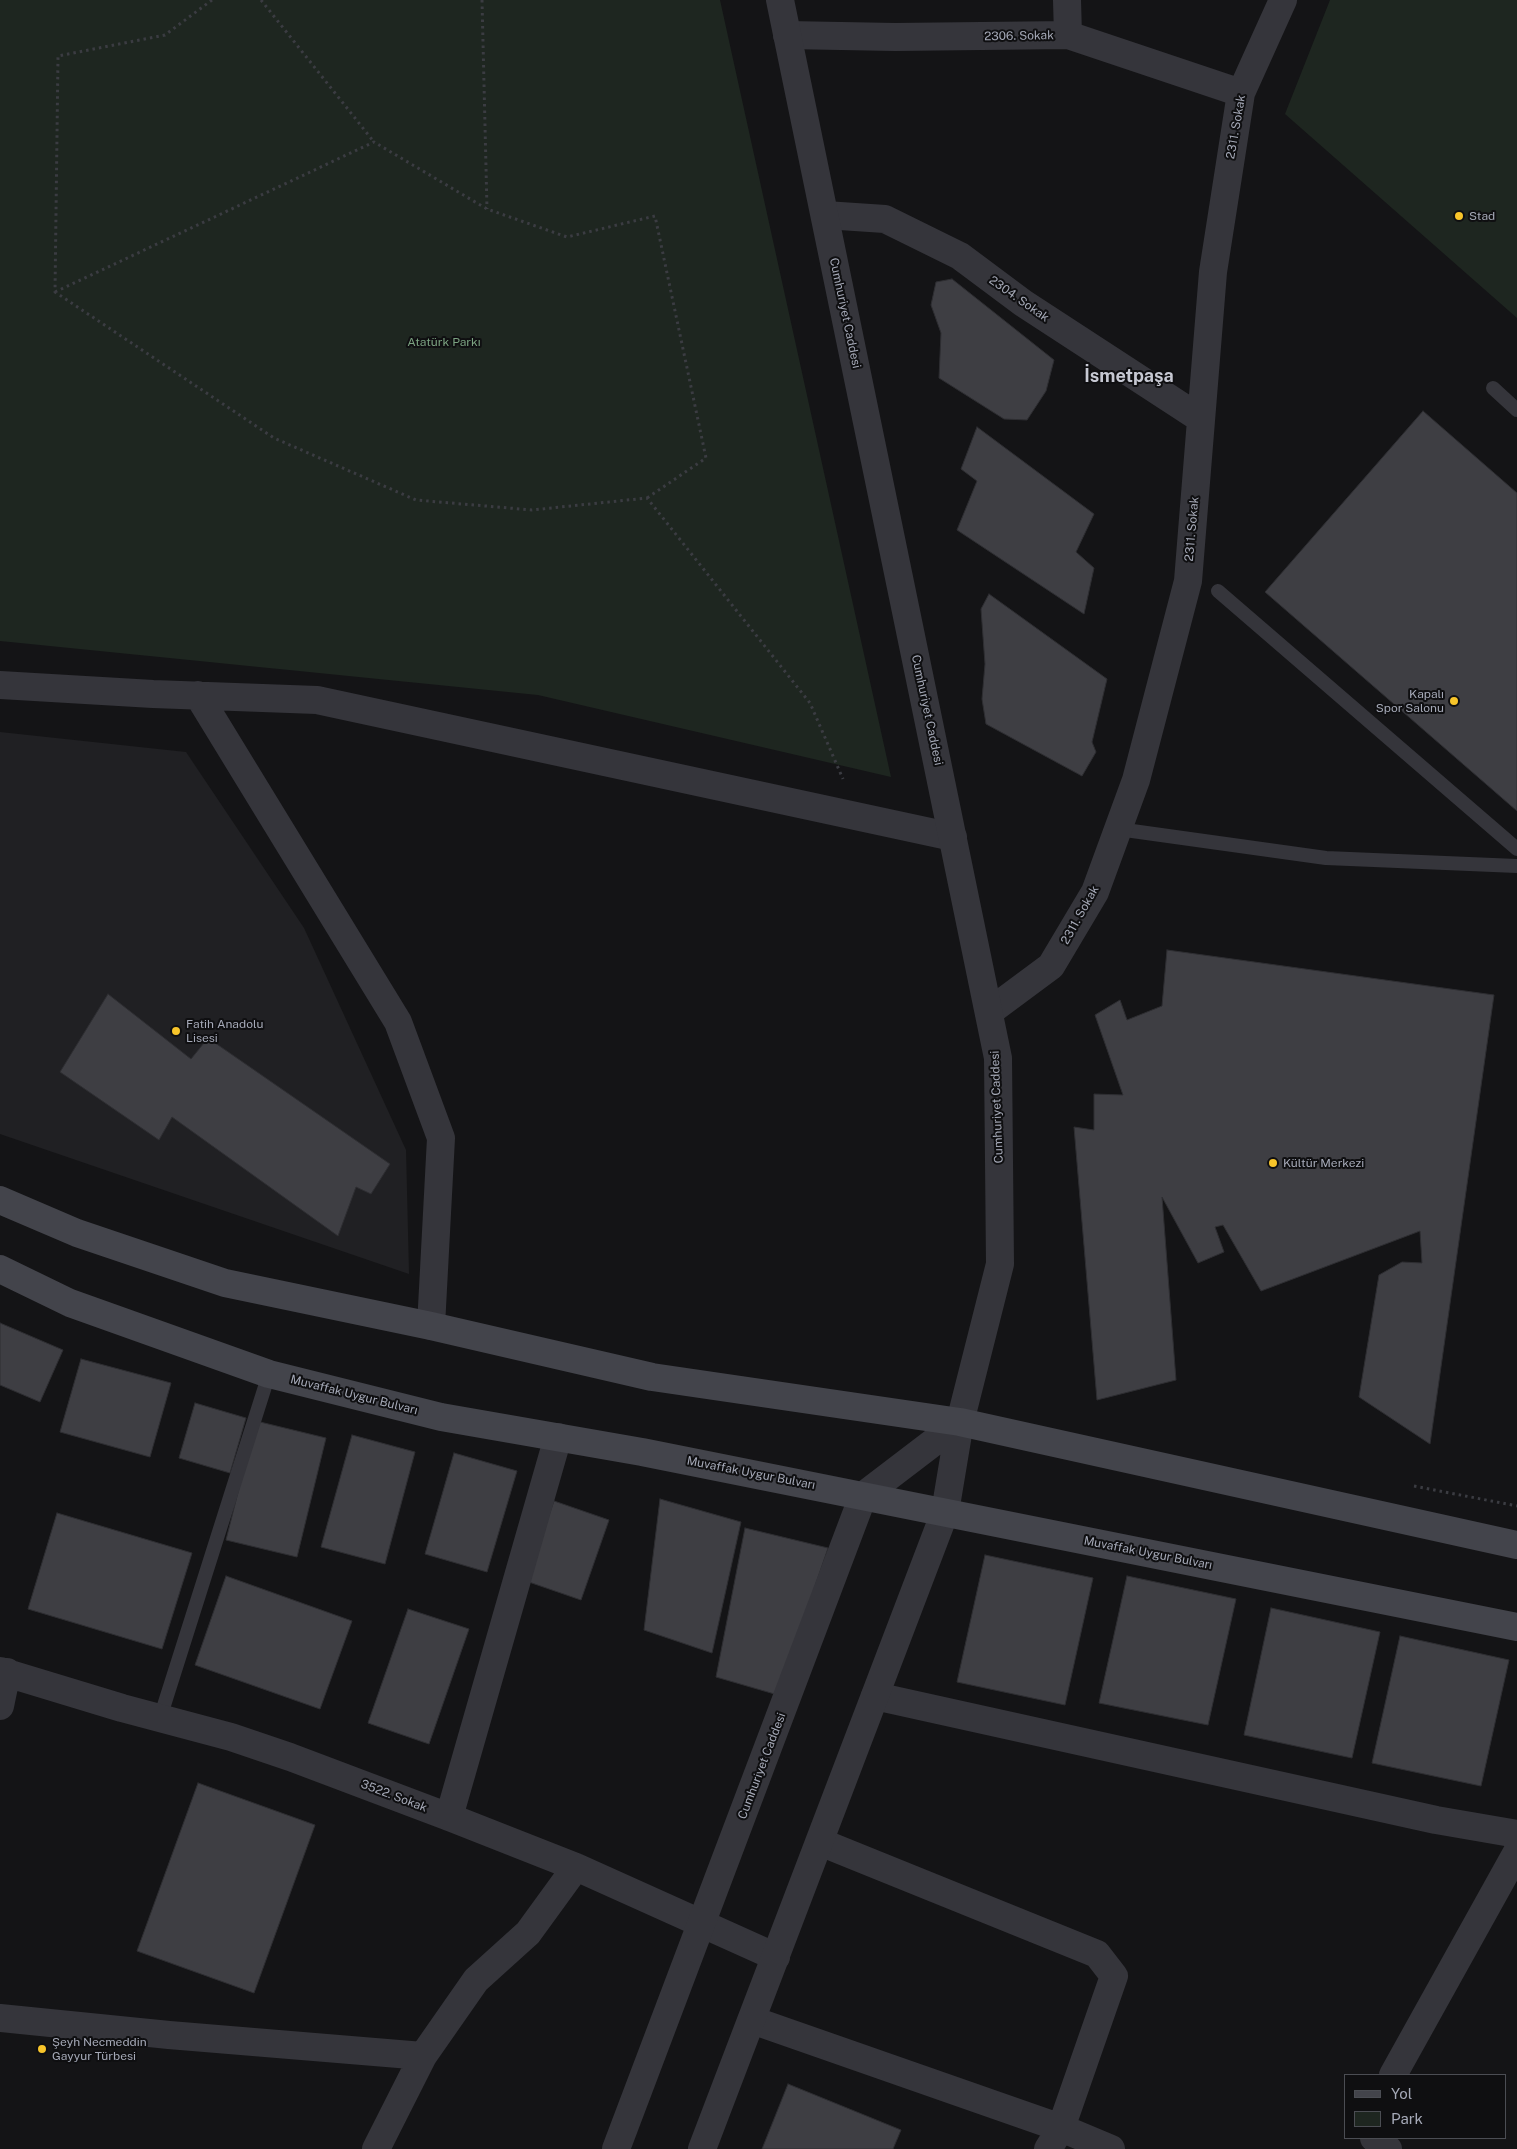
<!DOCTYPE html>
<html>
<head>
<meta charset="utf-8">
<style>
	body { margin:0 }
	#map { position:relative; width:1517px; height:2149px; overflow:hidden; background:#141416; font-family:"Public Sans",sans-serif }
	canvas { display:block }
	.legend { position:absolute; left:1344px; top:2074px; width:162px; height:65px; box-sizing:border-box; background:#0f0f11; border:1px solid #4b4d53; margin:0; padding:6px 9px; list-style:none; font-size:15px; color:#a5a9b7 }
	.legend li { display:flex; align-items:center; gap:10px; height:25px }
	.legend b { width:25px; border:1px solid #4b4d53 }
</style>
</head>
<body>
<div id="map">
<canvas width="1517" height="2149"></canvas>
<ul class="legend">
<li><b style="height:6px;background:#43444b"></b>Yol</li>
<li><b style="height:14px;background:#1e2620"></b>Park</li>
</ul>
</div>
<script>
const context = document.querySelector('canvas').getContext('2d');
context.lineJoin = 'round';
function fillPath(path, color) { context.fillStyle = color; context.fill(path, 'evenodd'); }
const toPath = rows => new Path2D(rows.map(r => 'M' + r).join(''));
function strokePath(path, color, width, dash) { context.strokeStyle = color; context.lineWidth = width; context.lineCap = dash ? 'butt' : 'round'; context.setLineDash(dash || []); context.stroke(path); }
function drawText(font, color, halo, rows, align = 'center') {
  context.font = font + ' "Public Sans",sans-serif'; context.lineWidth = 4; context.setLineDash([]); context.textBaseline = 'middle'; context.strokeStyle = halo; context.fillStyle = color; for (const [text, x, y, turn = 0] of rows) {
    context.save(); context.translate(x, y); context.rotate((+turn || 0) * Math.PI / 180); context.textAlign = isNaN(turn) ? turn : align; if (halo) context.strokeText(text, 0, 0); context.fillText(text, 0, 0); context.restore();
  }
}
const built = toPath([
	[0,732,186,752,304,928,406,1150,409,1274,0,1134]
]);
const green = toPath([
	[0,0,720,0,891,777,538,695,0,641],
	[1330,0,1517,0,1517,318,1285,114]
]);
const building = toPath([
	[952,279,1054,360,1046,391,1027,420,1004,419,939,378,941,333,931,305,936,282,952,279],
	[1423,411,1517,493,1517,811,1265,592,1423,411],
	[977,427,1094,514,1076,552,1094,568,1084,614,957,530,977,481,961,469,977,427],
	[989,594,1107,679,1092,742,1096,752,1082,776,986,724,982,699,985,664,981,609,989,594],
	[1167,950,1494,995,1430,1444,1359,1397,1379,1275,1402,1262,1422,1263,1420,1231,1261,1291,1223,1225,1215,1227,1224,1252,1198,1263,1162,1197,1176,1380,1097,1400,1074,1127,1094,1130,1094,1094,1123,1095,1095,1015,1120,1000,1127,1020,1162,1006,1167,950],
	[108,994,191,1059,208,1038,390,1164,371,1194,356,1187,338,1236,172,1117,159,1140,60,1072,108,994],
	[0,1323,63,1350,40,1402,0,1385,0,1323],
	[81,1359,171,1383,150,1457,60,1432,81,1359],
	[195,1403,246,1418,230,1473,179,1458,195,1403],
	[256,1421,326,1438,297,1557,226,1540,256,1421],
	[352,1435,415,1452,385,1564,321,1547,352,1435],
	[454,1453,517,1471,487,1572,425,1554,454,1453],
	[660,1499,741,1522,712,1653,644,1630,660,1499],
	[554,1501,609,1520,581,1600,526,1581,554,1501],
	[57,1513,192,1553,162,1649,28,1609,57,1513],
	[745,1528,828,1548,778,1695,716,1677,745,1528],
	[985,1555,1093,1578,1065,1705,957,1682,985,1555],
	[226,1576,352,1621,320,1709,195,1665,226,1576],
	[1127,1576,1236,1599,1208,1725,1099,1703,1127,1576],
	[1271,1608,1380,1632,1352,1758,1244,1735,1271,1608],
	[408,1609,469,1629,429,1744,368,1723,408,1609],
	[1400,1636,1509,1660,1481,1786,1372,1763,1400,1636],
	[198,1783,315,1825,254,1993,137,1951,198,1783],
	[788,2084,901,2130,893,2149,762,2149,788,2084]
]);
const path = toPath([
	[212,0,165,35,58,56,55,292,274,438,416,500,532,510,647,498,810,703,843,779],
	[261,0,374,142],
	[482,0,487,209],
	[55,292,374,142,487,209,567,237,655,216,706,458,647,498],
	[1414,1486,1517,1506]
]);
const service = toPath([
	[1493,388,1517,410],
	[1218,591,1517,849],
	[1118,829,1326,858,1517,866],
	[160,1718,269,1374]
]);
const minor = toPath([
	[1067,0,1068,35],
	[787,35,895,37,1068,35,1241,93],
	[825,215,885,219,960,256,1023,303,1201,419],
	[0,685,153,694,317,700,953,837],
	[198,695,398,1022,441,1138,431,1326],
	[989,1012,1051,966,1095,892,1136,780,1188,581,1213,272,1241,93,1283,0],
	[0,1671,122,1708,231,1737,290,1757,449,1817,576,1867,776,1957],
	[875,1696,1436,1820,1517,1834],
	[0,1706,7,1672],
	[449,1817,558,1437],
	[820,1842,1097,1954,1114,1976,1061,2128,1111,2149],
	[0,2018,169,2035,423,2056],
	[752,2020,1061,2128,1048,2149],
	[1393,2075,1517,1852],
	[1374,2138,1388,2149],
	[376,2149,423,2056,476,1980,528,1933,576,1867]
]);
const tertiary = toPath([
	[616,2149,863,1496,960,1422],
	[702,2149,945,1512,960,1422,1000,1264,998,1058,780,0]
]);
const secondary = toPath([
	[0,1200,77,1233,225,1283,431,1326,652,1377,960,1422,1517,1545],
	[0,1269,70,1303,269,1374,441,1417,642,1452,1517,1627]
]);
const markers = [
	[1459,216,5,"#f8c52a"],
	[1454,701,5,"#f8c52a"],
	[176,1031,5,"#f8c52a"],
	[1273,1163,5,"#f8c52a"],
	[42,2049,5,"#f8c52a"]
];
const streetNames = [
	["2306. Sokak",1019,36,-1],
	["2311. Sokak",1236,127,-80],
	["2304. Sokak",1019,299,35],
	["Cumhuriyet Caddesi",845,313,78],
	["2311. Sokak",1192,529,-85],
	["Cumhuriyet Caddesi",927,710,78],
	["2311. Sokak",1080,915,-61],
	["Cumhuriyet Caddesi",997,1107,-92],
	["Muvaffak Uygur Bulvarı",354,1395,14],
	["Muvaffak Uygur Bulvarı",751,1473,11],
	["Muvaffak Uygur Bulvarı",1148,1553,11],
	["Cumhuriyet Caddesi",762,1766,-69],
	["3522. Sokak",394,1796,21]
];
const poiNames = [
	["Stad",1469,216],
	["Kapalı",1444,694,"right"],
	["Spor Salonu",1444,708,"right"],
	["Fatih Anadolu",186,1024],
	["Lisesi",186,1038],
	["Kültür Merkezi",1283,1163],
	["Şeyh Necmeddin",52,2042],
	["Gayyur Türbesi",52,2056]
];
const parkNames = [
	["Atatürk Parkı",444,342]
];
const districtNames = [
	["İsmetpaşa",1129,376]
];
fillPath(built, '#202023');
fillPath(green, '#1e2620');
fillPath(building, '#3e3e43');
strokePath(building, '#2e2e32', 1);
strokePath(path, '#3b3c42', 3, [2.5, 4]);
strokePath(service, '#35353b', 14);
strokePath(minor, '#35353b', 28);
strokePath(tertiary, '#35353b', 28);
strokePath(secondary, '#43444b', 28);
for (const [x, y, r, color] of markers) { const dot = new Path2D(); dot.arc(x, y, r, 0, 2 * Math.PI); context.fillStyle = color; context.fill(dot); strokePath(dot, '#0f0f11', 2); }
drawText('12px', '#a5a9b7', '#0f0f11', streetNames);
drawText('12px', '#a5a9b7', '#0f0f11', poiNames, 'left');
drawText('12px', '#7ba281', '#0f0f11', parkNames);
drawText('bold 18px', '#c6c8d2', '#0f0f11', districtNames);
</script>
</body>
</html>
